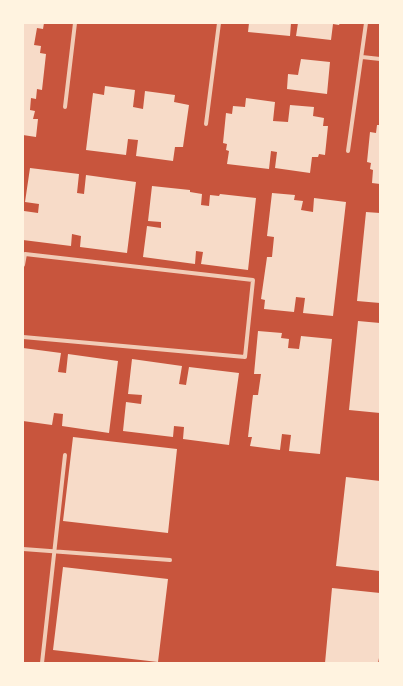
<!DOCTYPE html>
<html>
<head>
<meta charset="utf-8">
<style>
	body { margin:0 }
	#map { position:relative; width:403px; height:686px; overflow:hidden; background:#c8553d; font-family:Roboto,sans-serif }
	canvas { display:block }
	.frame { position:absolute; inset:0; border:24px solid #fff3e0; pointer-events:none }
</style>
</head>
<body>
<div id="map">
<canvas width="403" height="686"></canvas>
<div class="frame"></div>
</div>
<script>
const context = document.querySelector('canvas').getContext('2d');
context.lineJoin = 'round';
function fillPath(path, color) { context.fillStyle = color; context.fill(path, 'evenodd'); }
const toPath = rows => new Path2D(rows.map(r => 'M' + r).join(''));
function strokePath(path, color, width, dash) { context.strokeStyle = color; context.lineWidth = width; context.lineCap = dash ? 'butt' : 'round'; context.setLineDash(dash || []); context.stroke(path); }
const building = toPath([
	[23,23,44,23,43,29,37,28,34,45,41,46,40,53,46,54,42,90,37,89,36,99,31,98,30,110,35,111,33,119,38,119,36,137,23,135],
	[249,23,291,23,290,36,248,32],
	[298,23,340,23,339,25,333,24,331,40,296,36],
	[301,59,330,62,327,94,287,89,288,74,298,75],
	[105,86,135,90,133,107,143,109,145,91,175,95,174,102,189,105,183,147,175,147,173,161,136,156,138,140,128,139,126,155,86,150,93,93,104,95],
	[246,98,275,102,273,121,288,122,290,105,314,107,313,116,324,118,323,126,328,126,325,155,319,154,318,157,312,157,310,173,275,168,277,152,271,151,269,169,227,164,229,151,226,150,227,144,223,143,226,113,232,114,233,106,245,107],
	[377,125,380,125,380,184,372,183,373,170,370,169,371,163,367,162,370,132,376,133],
	[30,168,79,174,77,193,84,194,86,175,136,182,127,253,80,247,81,236,72,234,71,246,23,240,24,211,38,213,39,204,25,202],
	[152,186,190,190,190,192,202,194,201,205,209,206,210,195,219,196,220,194,256,198,248,270,201,264,203,252,196,251,195,264,143,257,147,226,161,228,161,222,148,221],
	[272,193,295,195,294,200,303,201,301,210,313,212,314,198,346,202,333,316,303,313,305,298,296,297,294,312,264,309,265,300,261,299,267,257,272,257,274,237,267,236],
	[366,212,380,213,380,303,357,301],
	[358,321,380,323,380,413,349,410],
	[258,331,282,333,281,338,289,339,288,348,299,349,301,336,332,339,320,454,289,451,291,435,282,434,280,450,250,446,252,437,248,437,253,395,258,395,261,374,254,374],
	[23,348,61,353,58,372,66,373,68,354,118,361,109,433,62,426,63,414,54,413,52,425,23,421],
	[132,359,182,366,179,384,186,385,189,367,239,373,229,445,183,439,184,427,174,426,173,437,123,431,126,402,141,404,142,395,128,394],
	[73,437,177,449,168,533,63,521],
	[346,477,380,481,380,571,336,566],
	[63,567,168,579,158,662,53,650],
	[332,588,380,593,380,658,379,658,378,663,325,663]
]);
const minor = toPath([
	[362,57,380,59],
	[65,107,75,23],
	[206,124,219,23],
	[348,151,366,23],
	[23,265,25,254,253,280,245,357,23,337],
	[23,549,170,560],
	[42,663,65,455]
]);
fillPath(building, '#f7dbc8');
strokePath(minor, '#f1ccb7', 4);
</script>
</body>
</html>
